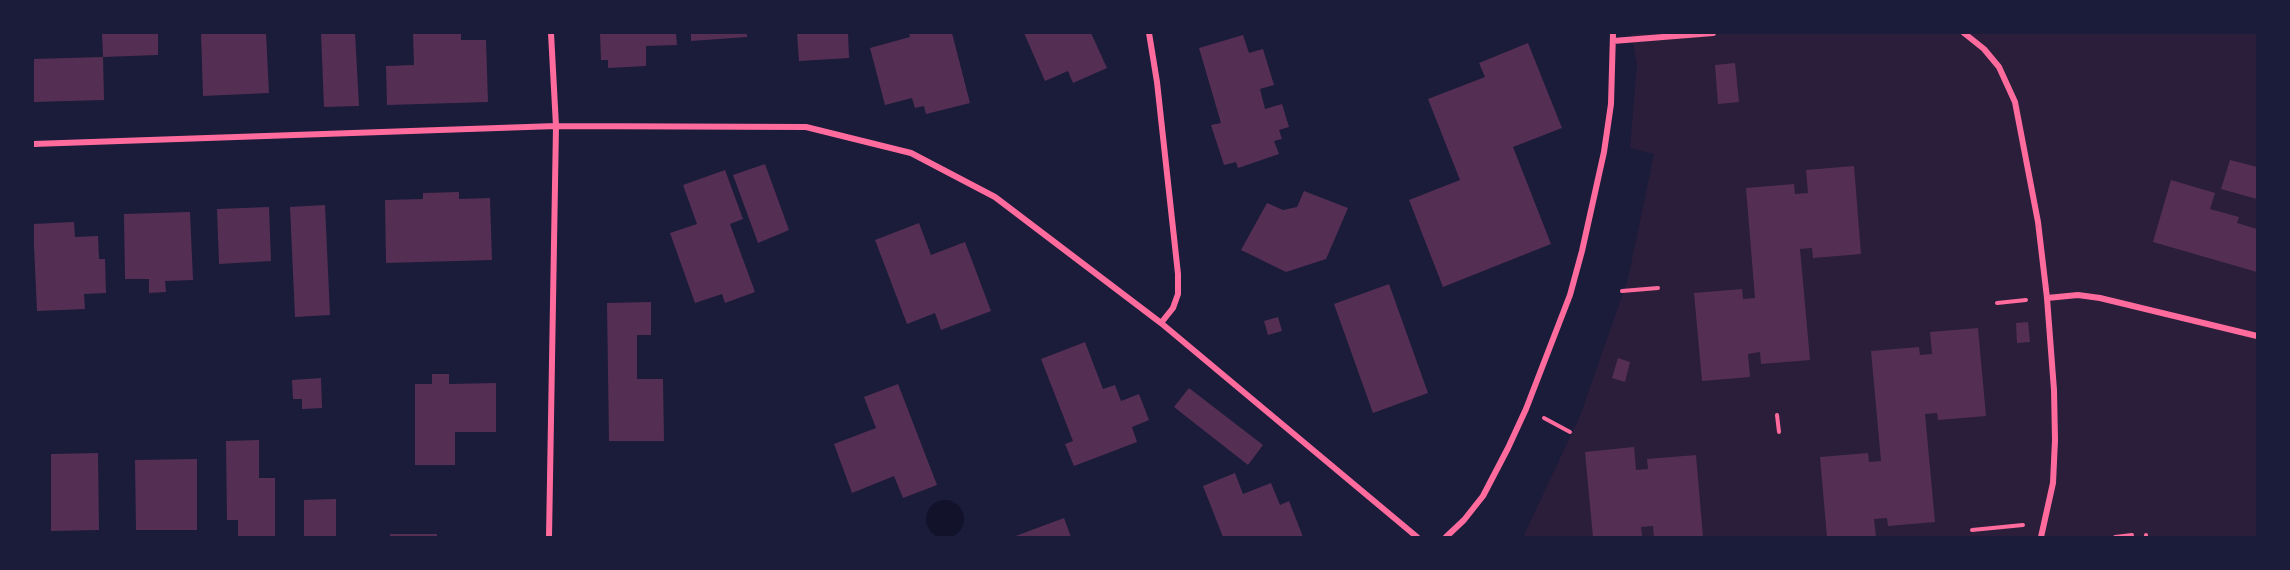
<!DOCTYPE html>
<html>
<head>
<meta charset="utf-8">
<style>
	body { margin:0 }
	#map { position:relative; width:2290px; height:570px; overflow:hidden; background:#1b1b3a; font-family:"Work Sans",sans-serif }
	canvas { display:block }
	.frame { position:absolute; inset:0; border:34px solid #1b1b3a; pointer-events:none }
</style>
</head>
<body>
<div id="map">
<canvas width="2290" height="570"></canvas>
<div class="frame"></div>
</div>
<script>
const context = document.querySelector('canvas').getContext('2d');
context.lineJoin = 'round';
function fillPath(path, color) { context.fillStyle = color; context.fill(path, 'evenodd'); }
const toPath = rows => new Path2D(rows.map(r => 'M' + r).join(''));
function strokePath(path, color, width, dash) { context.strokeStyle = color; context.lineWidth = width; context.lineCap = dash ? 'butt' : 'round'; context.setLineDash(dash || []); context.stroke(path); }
const green = toPath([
	[1631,33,2257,33,2257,537,1523,537,1580,416,1628,279,1654,154,1630,148,1637,65]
]);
const water = toPath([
	'926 519a19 19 0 1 1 38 0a19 19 0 1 1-38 0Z'
]);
const building = toPath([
	[102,33,158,33,158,55,103,57],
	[201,33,266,33,269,93,203,96],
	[321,33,355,33,359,106,324,107],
	[413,33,461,33,461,40,486,40,488,102,387,105,386,66,414,65],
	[600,33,676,33,677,45,646,46,646,66,608,68,608,60,601,60],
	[691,33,747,33,747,37,691,41],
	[797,33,848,33,849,58,799,61],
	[909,33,952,33,970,103,926,114,924,106,915,108,912,98,885,105,870,48,910,37],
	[1024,33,1091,33,1107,68,1073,83,1068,71,1045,81],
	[1243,35,1249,53,1263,49,1274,85,1260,89,1265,109,1282,104,1289,127,1279,130,1282,139,1274,141,1279,154,1238,168,1236,162,1224,165,1211,125,1221,123,1199,48],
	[1528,43,1562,128,1513,147,1551,244,1443,287,1409,200,1460,180,1428,99,1485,77,1479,63],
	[103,57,104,100,33,102,33,59],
	[1735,63,1739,102,1718,104,1715,65],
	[2230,160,2257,167,2257,199,2221,189],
	[765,164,789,230,758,243,733,175],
	[1854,166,1861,254,1813,258,1812,248,1800,249,1810,360,1761,364,1760,352,1748,354,1750,377,1702,381,1694,293,1742,289,1743,299,1755,298,1746,188,1794,184,1795,194,1808,193,1806,170],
	[725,170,743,219,730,224,755,292,725,303,722,294,695,303,670,233,697,224,683,185],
	[2171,180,2215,193,2210,209,2239,217,2237,223,2257,229,2257,272,2153,242],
	[1304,191,1348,208,1326,259,1286,272,1241,250,1267,203,1283,210,1297,207],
	[459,192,459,199,490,198,492,260,386,263,385,200,423,199,423,193],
	[325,205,330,315,295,317,290,207],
	[269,207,271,261,219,264,217,209],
	[190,212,193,280,165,281,166,292,149,293,149,279,125,279,124,214],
	[74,222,75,237,98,236,99,259,105,259,106,293,84,294,85,309,37,311,33,224],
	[919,223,931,255,965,242,991,311,941,330,935,313,907,324,875,240],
	[1389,284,1428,393,1373,413,1334,304],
	[651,302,651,335,637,335,637,379,663,379,664,441,609,441,607,303],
	[1278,317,1282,331,1268,335,1264,321],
	[2028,322,2030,342,2017,343,2016,323],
	[1978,328,1986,416,1938,420,1937,413,1925,414,1935,522,1888,526,1887,518,1874,519,1876,537,1827,537,1820,457,1868,453,1869,462,1881,461,1871,351,1919,347,1920,355,1932,354,1930,332],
	[1085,342,1103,389,1115,385,1121,401,1139,394,1149,420,1132,427,1137,442,1074,466,1065,444,1073,441,1041,359],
	[1618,358,1630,362,1625,382,1612,378],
	[432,374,449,374,449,384,496,383,496,432,455,432,455,465,415,465,415,384,432,384],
	[321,378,322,408,302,409,302,399,293,399,292,380],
	[898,384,937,485,903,498,894,476,852,493,834,444,876,428,864,397],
	[1189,388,1263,445,1248,465,1174,407],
	[259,440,259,478,275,478,275,537,238,537,238,520,227,520,226,441],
	[1634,447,1636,470,1648,469,1647,459,1696,455,1703,537,1654,537,1653,526,1641,527,1642,536,1593,537,1585,452],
	[98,453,99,530,51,531,51,454],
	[197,459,197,530,136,530,135,460],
	[1235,473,1243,494,1271,483,1280,505,1289,501,1303,537,1223,537,1203,486],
	[336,499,336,537,304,537,304,500],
	[1064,518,1071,537,1013,537],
	[390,534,437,534,437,537,390,537]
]);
const path = toPath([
	[1622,291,1658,288],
	[1997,303,2026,300],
	[1777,415,1779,432],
	[1544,418,1570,432],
	[1972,530,2023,525],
	[2146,535,2146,537],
	[2115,537,2132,535]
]);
const minor = toPath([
	[1149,33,1157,82,1178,274,1178,294,1173,308,1161,323],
	[1964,33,1984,49,1999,67,2015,102,2038,222,2047,298,2078,295,2100,298,2257,336],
	[1613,41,1713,33],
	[33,144,556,126,806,127,911,153,995,197,1161,323,1417,537],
	[549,537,556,126,551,33],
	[1446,537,1464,520,1483,496,1508,448,1526,409,1570,295,1582,251,1604,152,1611,104,1613,33],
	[2041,537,2053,483,2055,440,2054,390,2047,298]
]);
fillPath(green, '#2a1e3b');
fillPath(water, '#12122b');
fillPath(building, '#542f53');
strokePath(path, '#ff6b9d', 4);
strokePath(minor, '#ff6b9d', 6);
</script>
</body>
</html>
